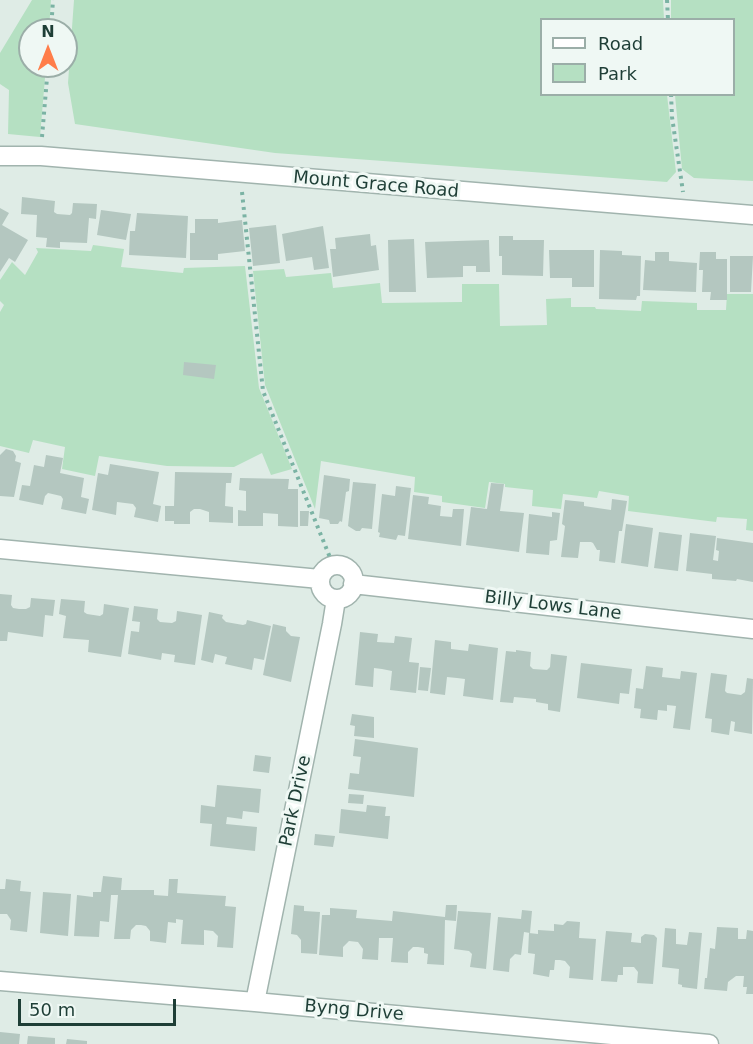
<!DOCTYPE html>
<html>
<head>
<meta charset="utf-8">
<style>
	body { margin:0 }
	#map { position:relative; width:753px; height:1044px; overflow:hidden; background:#dfece6; font-family:"DejaVu Sans",sans-serif }
	canvas { display:block }
	.legend { position:absolute; left:540px; top:18px; width:195px; height:78px; box-sizing:border-box; background:#eff8f4; border:2px solid #9baea8; margin:0; padding:8px 10px; list-style:none; font-size:18px; color:#1e3e36 }
	.legend li { display:flex; align-items:center; gap:12px; height:30px }
	.legend b { width:30px; border:2px solid #9baea8 }
	.north { position:absolute; left:18px; top:18px; width:60px; height:60px; box-sizing:border-box; background:#eff8f4; border:2px solid #9baea8; border-radius:50%; rotate:0deg; font-size:16px; font-weight:700; line-height:24px; text-align:center; color:#1e3e36 }
	.north::after { content:''; display:block; margin:auto; width:21px; height:27px; background:#ff7d49; clip-path:polygon(50% 0,100% 100%,50% 72%,0 100%) }
	.scale { position:absolute; left:18px; top:999px; width:158px; height:27px; box-sizing:border-box; border:3px solid #1e3e36; border-top:0; padding-left:8px; font-size:18px; line-height:21px; white-space:nowrap; color:#1e3e36; -webkit-text-stroke:4px #eff8f4; paint-order:stroke }
</style>
</head>
<body>
<div id="map">
<canvas width="753" height="1044"></canvas>
<ul class="legend">
<li><b style="height:8px;background:#fff"></b>Road</li>
<li><b style="height:16px;background:#b5e0c2"></b>Park</li>
</ul>
<div class="north">N</div>
<div class="scale">50 m</div>
</div>
<script>
const context = document.querySelector('canvas').getContext('2d');
context.lineJoin = 'round';
function fillPath(path, color) { context.fillStyle = color; context.fill(path, 'evenodd'); }
const toPath = rows => new Path2D(rows.map(r => 'M' + r).join(''));
function strokePath(path, color, width, dash) { context.strokeStyle = color; context.lineWidth = width; context.lineCap = dash ? 'butt' : 'round'; context.setLineDash(dash || []); context.stroke(path); }
function drawText(font, color, halo, rows, align = 'center') {
  context.font = font + ' "DejaVu Sans",sans-serif'; context.lineWidth = 6; context.setLineDash([]); context.textBaseline = 'middle'; context.strokeStyle = halo; context.fillStyle = color; for (const [text, x, y, turn = 0] of rows) {
    context.save(); context.translate(x, y); context.rotate((+turn || 0) * Math.PI / 180); context.textAlign = isNaN(turn) ? turn : align; if (halo) context.strokeText(text, 0, 0); context.fillText(text, 0, 0); context.restore();
  }
}
const green = toPath([
	[32,0,51,0,49,30,30,30,30,66,46,66,40,137,8,134,9,90,0,84,0,53],
	[74,0,663,0,664,19,542,20,542,94,667,95,676,172,667,182,275,153,75,124,68,83],
	[671,0,753,0,753,181,694,178,682,169,675,95,734,94,734,20,671,19],
	[93,245,124,249,121,267,183,273,184,268,245,266,259,388,292,469,271,475,262,453,234,467,167,466,99,456,95,476,62,469,65,447,33,440,29,453,0,446,0,312,4,305,0,301,0,280,12,262,25,275,38,252,36,248,91,251],
	[284,269,286,277,331,273,333,288,380,283,382,303,462,302,462,284,499,284,500,326,547,325,546,299,571,298,571,307,595,307,596,309,641,311,642,301,697,303,697,310,726,310,727,294,753,294,753,531,746,530,747,519,717,517,716,522,628,511,629,496,599,491,597,498,563,494,561,509,532,506,533,490,505,487,505,484,489,482,485,508,442,502,442,496,414,492,415,477,321,461,315,509,265,385,253,271]
]);
const building = toPath([
	[22,197,55,201,54,212,57,214,70,215,72,213,73,203,97,204,96,219,89,218,87,243,60,242,60,248,46,247,47,238,36,237,37,215,21,214],
	[0,208,9,213,2,225,28,240,15,262,9,258,0,272],
	[101,210,131,214,126,240,97,235],
	[137,213,188,216,186,258,129,255,130,231,135,231],
	[195,219,218,219,218,223,242,220,245,251,218,254,218,260,190,260,190,233,195,233],
	[276,225,280,263,253,266,249,228],
	[323,226,329,268,314,270,312,257,286,261,282,234],
	[370,234,371,246,376,245,379,270,333,277,330,249,336,249,335,238],
	[499,236,513,236,513,240,544,240,543,276,502,275,502,256,499,256],
	[414,239,416,292,389,292,388,240],
	[489,240,490,272,476,272,476,266,463,266,463,277,427,278,425,242],
	[549,250,594,250,594,287,572,287,572,278,550,278],
	[600,250,622,251,622,255,641,256,640,296,637,296,636,300,599,299],
	[655,252,669,252,669,261,697,263,696,292,643,290,645,260,655,261],
	[700,252,716,252,716,259,727,259,727,300,710,300,711,292,702,292,703,270,699,270],
	[730,256,753,256,751,292,730,292],
	[184,362,216,365,214,379,183,375],
	[6,449,13,451,16,456,15,461,21,463,14,497,0,496,0,455],
	[46,455,63,458,60,473,84,478,81,497,89,499,86,514,61,509,63,499,61,496,48,493,45,496,43,505,19,500,22,485,30,486,34,465,44,467],
	[110,464,159,472,153,504,161,506,158,522,134,517,136,508,133,504,117,502,116,515,92,510,98,473,108,475],
	[175,472,232,473,231,483,226,483,225,506,233,507,233,523,209,522,209,512,200,509,194,509,190,512,190,524,174,524,174,521,165,521,165,506,174,506],
	[324,475,350,479,349,491,346,492,342,522,340,521,338,524,330,524,329,520,319,518],
	[240,478,289,479,288,489,298,489,298,527,278,526,278,514,263,513,263,526,238,526,238,510,246,511,246,491,239,490],
	[353,482,376,484,372,529,362,528,360,531,356,531,348,526],
	[491,483,504,484,500,511,524,513,519,552,466,545,471,507,487,509],
	[396,486,411,488,405,536,398,535,396,540,379,537,380,533,378,532,382,494,395,496],
	[413,495,429,497,428,504,441,506,440,516,452,517,453,509,464,509,461,546,408,539],
	[612,499,627,501,622,531,619,531,615,563,599,561,600,550,597,550,593,543,591,542,580,542,578,558,561,557,565,526,562,524,565,500,584,502,584,506,611,510],
	[300,511,309,511,308,526,300,526],
	[552,512,560,513,557,540,550,541,549,555,526,553,529,514,552,517],
	[626,524,653,528,648,567,621,563],
	[659,532,682,535,678,571,654,568],
	[690,533,716,536,713,560,718,561,719,551,716,550,717,538,753,543,753,582,737,579,736,581,712,579,712,574,686,571],
	[0,594,12,595,11,605,13,608,19,609,26,609,30,607,31,598,55,600,53,616,45,615,43,637,8,632,7,641,0,641],
	[61,599,85,601,84,612,87,614,100,616,103,614,104,604,129,608,121,657,88,652,89,640,63,638,66,616,59,614],
	[134,606,158,609,157,619,160,622,172,623,176,621,177,611,202,615,195,665,174,662,175,655,162,653,161,660,128,654,131,631,139,632,140,622,132,621],
	[209,612,223,615,222,618,226,622,243,625,246,624,247,620,271,626,264,660,254,658,252,670,225,664,227,657,215,654,213,663,201,660],
	[273,624,286,627,286,631,291,636,300,637,291,682,263,675],
	[360,632,378,634,377,642,394,643,395,636,412,638,409,662,419,663,416,693,390,690,392,671,382,669,374,668,373,687,355,685],
	[435,640,451,642,451,649,468,651,469,644,498,648,493,700,463,696,465,679,457,678,447,677,445,695,430,693],
	[516,650,531,652,530,666,533,669,547,670,550,667,551,654,567,656,560,712,548,710,548,704,536,702,536,699,514,697,513,703,500,702,506,651,516,652],
	[581,663,632,669,629,694,620,693,619,704,577,698],
	[646,666,663,668,662,677,680,679,681,671,697,673,690,730,673,728,676,706,667,705,667,711,658,710,657,720,640,718,641,709,634,708,636,688,643,689],
	[420,667,431,668,428,691,418,690],
	[711,673,727,675,725,691,727,693,741,695,745,692,747,678,753,679,752,734,734,731,735,722,731,721,729,735,711,732,712,719,705,718],
	[352,714,374,717,374,738,354,736,355,726,350,725],
	[355,739,418,748,414,797,348,789,350,773,359,774,360,764,361,757,353,756],
	[255,755,271,757,269,773,253,771],
	[217,785,261,789,259,813,243,811,242,819,227,817,226,824,257,827,255,851,210,846,212,824,200,823,201,805,215,807],
	[349,794,364,795,363,804,348,803],
	[367,805,386,807,385,816,390,816,388,839,339,833,341,809,366,812],
	[315,834,335,836,333,847,314,845],
	[103,876,122,878,121,890,154,890,154,895,168,896,169,879,178,879,177,893,226,896,225,906,236,907,233,948,217,947,218,936,213,931,204,930,204,945,181,944,183,920,176,919,176,923,168,922,166,943,150,941,150,931,146,926,141,925,136,925,131,930,130,939,114,939,118,895,111,895,109,922,100,921,99,937,74,936,77,895,93,897,93,892,101,892],
	[6,879,21,881,20,891,31,892,27,932,10,930,11,920,7,914,0,914,0,889,5,889],
	[43,892,71,894,68,936,40,933],
	[294,905,304,906,304,911,320,912,317,954,301,953,301,940,297,935,291,934],
	[446,905,457,905,456,921,445,920,444,965,427,964,428,954,424,953,424,948,418,947,413,947,408,952,408,963,391,962,393,938,379,938,378,960,362,959,363,949,358,942,349,941,343,947,343,957,319,955,322,915,330,915,330,908,357,910,356,918,392,921,393,911,445,917],
	[522,910,532,911,530,933,524,932,521,955,515,954,510,959,509,972,493,970,498,917,521,919],
	[458,911,491,913,486,969,470,967,472,954,469,951,454,949],
	[567,921,580,922,579,938,596,939,593,980,569,978,570,967,565,961,560,960,555,960,554,970,550,970,549,977,533,974,535,954,528,953,529,933,538,934,538,930,554,931,554,924,563,925],
	[717,927,738,928,738,939,746,939,747,930,753,931,753,994,746,994,747,987,743,987,744,976,736,976,728,982,727,991,704,989,705,978,707,978,710,948,715,949],
	[665,928,676,929,676,944,687,945,689,932,702,933,697,989,682,987,682,985,678,984,679,969,662,967],
	[606,931,632,933,631,942,641,943,641,937,645,934,654,935,657,938,653,984,637,983,638,972,634,967,623,967,623,975,618,975,617,982,601,981],
	[0,1032,20,1034,19,1044,0,1044],
	[28,1036,55,1038,55,1044,27,1044],
	[67,1039,87,1041,87,1044,66,1044]
]);
const path = toPath([
	[667,0,668,20],
	[51,30,53,0],
	[671,94,672,117,683,192],
	[42,137,48,66],
	[242,192,263,391,333,565]
]);
const minor = toPath([
	[0,156,41,156,753,215],
	[0,549,320,579],
	'320 582a17 17 0 1 1 34 0a17 17 0 1 1-34 0Z',
	[353,584,753,629],
	[0,981,255,1002,709,1044],
	[255,1002,332,624,336,599]
]);
const streetNames = [
	["Mount Grace Road",376,185,5],
	["Billy Lows Lane",553,606,7],
	["Park Drive",296,801,-78],
	["Byng Drive",354,1011,5]
];
fillPath(green, '#b5e0c2');
fillPath(building, '#b4c7c0');
strokePath(minor, '#a1b4ae', 21);
strokePath(path, '#7bb3a4', 4, [3, 4.5]);
strokePath(minor, '#fff', 18);
drawText('18px', '#1e3e36', '#eff8f4', streetNames);
</script>
</body>
</html>
